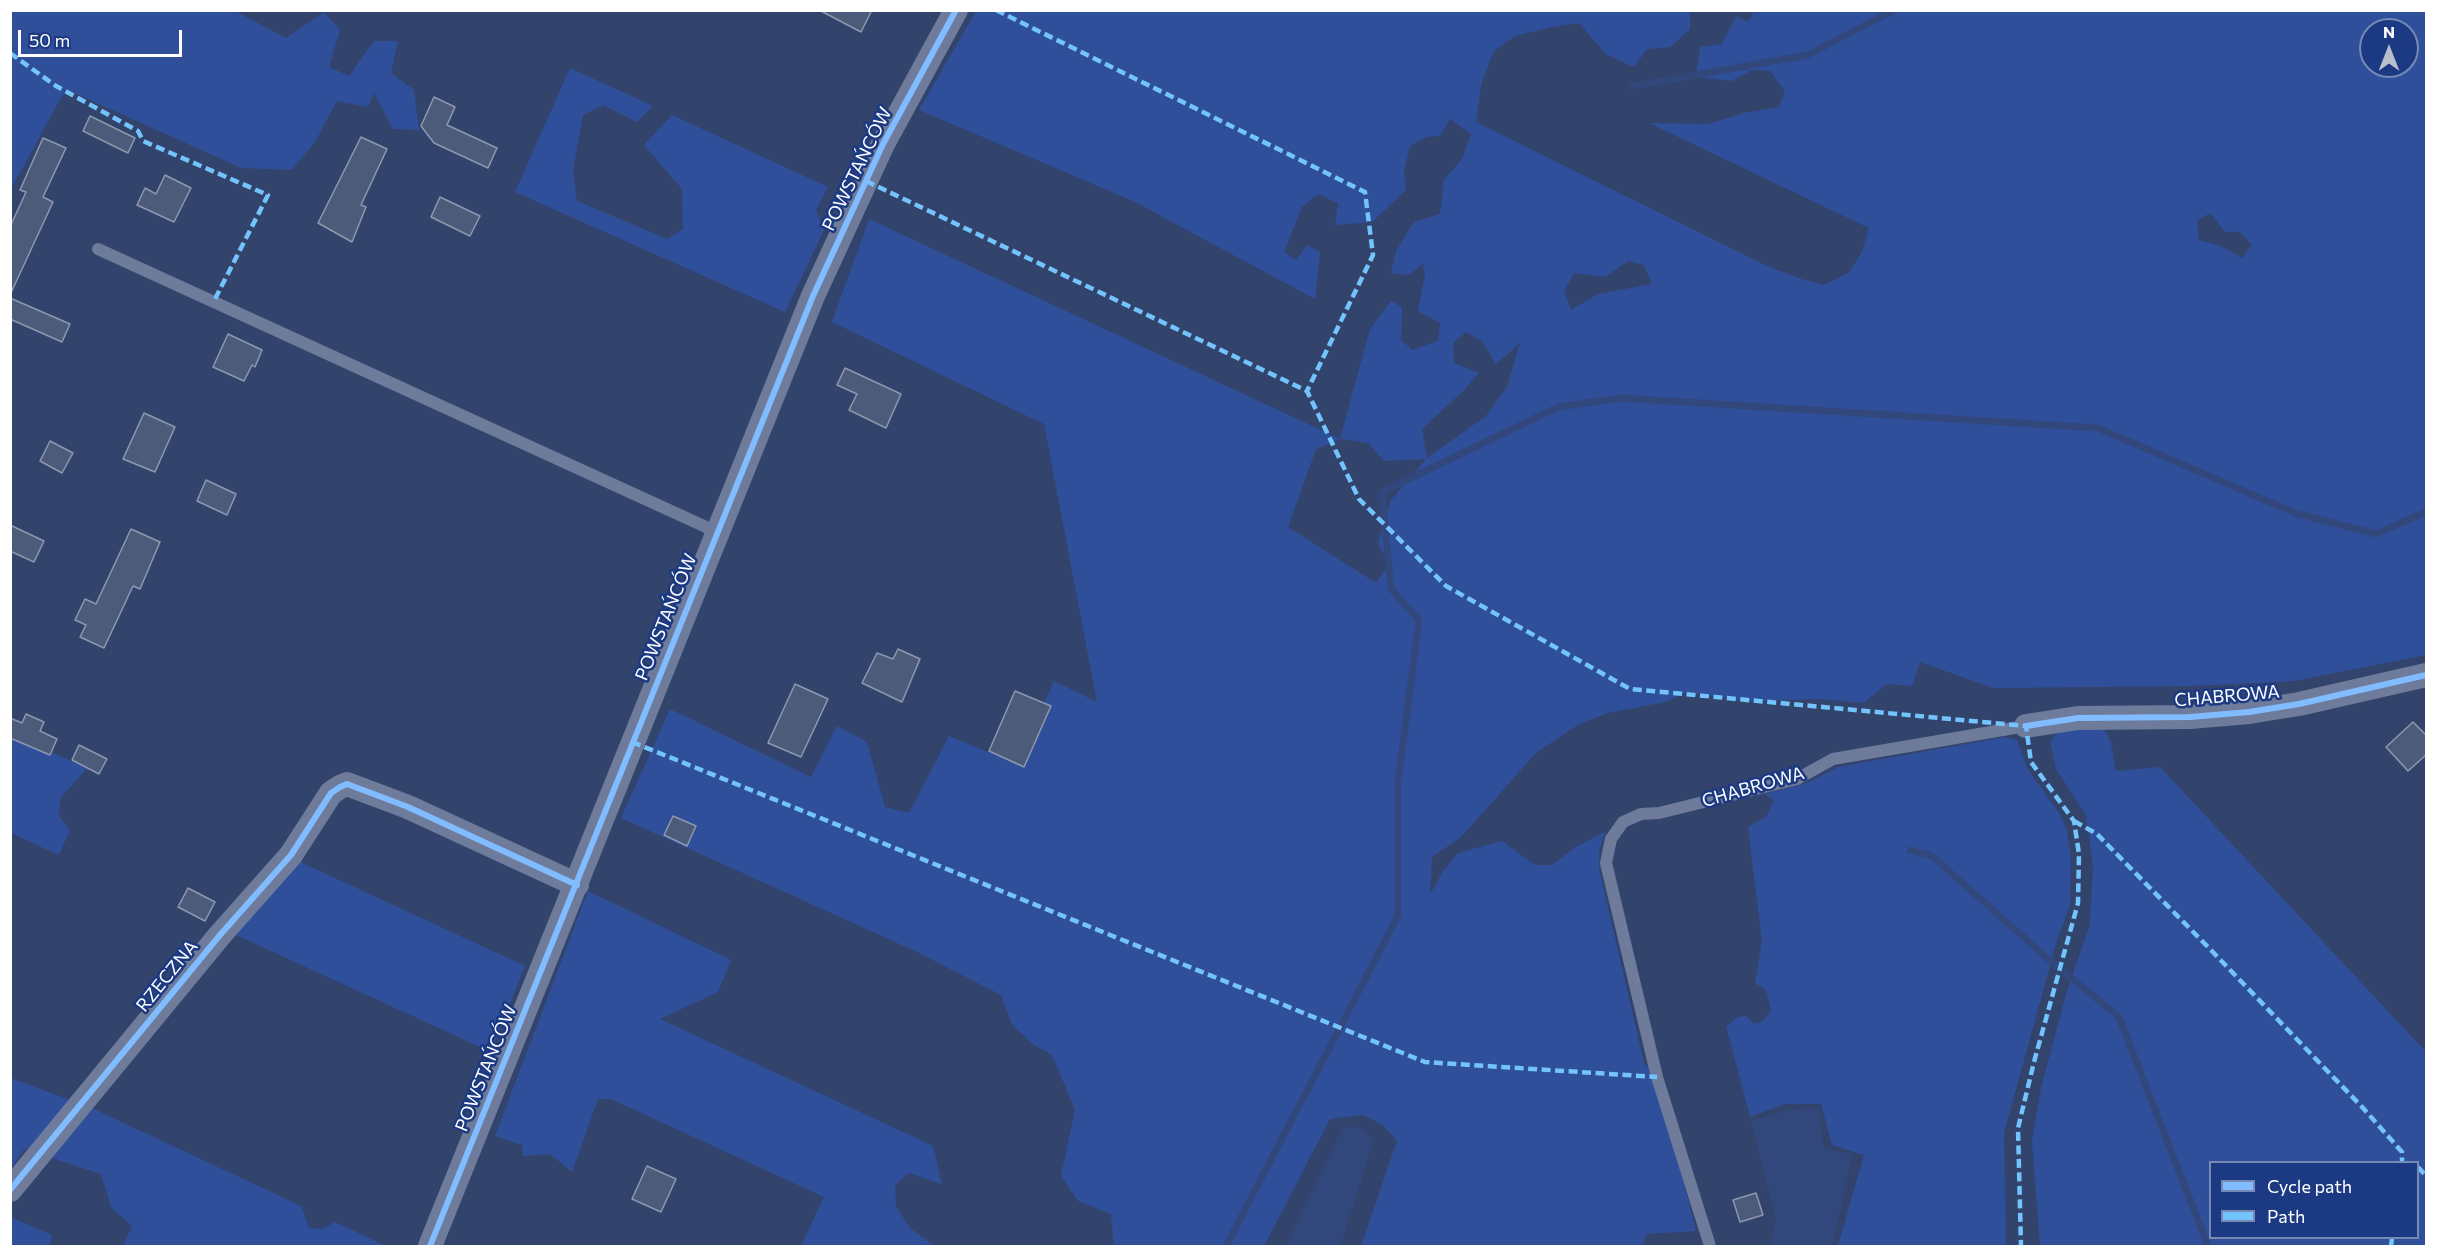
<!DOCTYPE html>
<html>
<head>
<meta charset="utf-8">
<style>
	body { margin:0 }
	#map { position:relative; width:2437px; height:1257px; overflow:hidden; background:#33446c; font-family:Commissioner,sans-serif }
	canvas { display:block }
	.frame { position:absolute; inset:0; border:12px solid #fff; pointer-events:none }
	.legend { position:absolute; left:2209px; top:1161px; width:210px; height:78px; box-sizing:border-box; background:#1c3a83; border:2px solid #7789b5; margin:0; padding:8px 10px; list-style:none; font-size:18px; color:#fff }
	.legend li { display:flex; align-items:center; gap:12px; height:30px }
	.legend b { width:30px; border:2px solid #7789b5 }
	.north { position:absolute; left:2359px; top:18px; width:60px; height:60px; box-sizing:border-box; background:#1c3a83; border:2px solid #7789b5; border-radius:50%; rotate:0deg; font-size:16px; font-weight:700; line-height:24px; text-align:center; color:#fff }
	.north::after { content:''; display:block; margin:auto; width:21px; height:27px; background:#b8becc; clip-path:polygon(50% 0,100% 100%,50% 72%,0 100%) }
	.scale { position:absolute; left:18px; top:30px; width:164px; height:27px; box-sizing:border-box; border:3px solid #fff; border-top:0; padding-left:8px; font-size:18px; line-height:21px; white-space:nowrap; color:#fff; -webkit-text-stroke:4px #1c3a83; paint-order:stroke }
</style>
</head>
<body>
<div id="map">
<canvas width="2437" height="1257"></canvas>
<div class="frame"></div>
<ul class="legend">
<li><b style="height:8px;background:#80bcff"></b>Cycle path</li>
<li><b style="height:8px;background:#73c3fd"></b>Path</li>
</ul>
<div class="north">N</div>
<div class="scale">50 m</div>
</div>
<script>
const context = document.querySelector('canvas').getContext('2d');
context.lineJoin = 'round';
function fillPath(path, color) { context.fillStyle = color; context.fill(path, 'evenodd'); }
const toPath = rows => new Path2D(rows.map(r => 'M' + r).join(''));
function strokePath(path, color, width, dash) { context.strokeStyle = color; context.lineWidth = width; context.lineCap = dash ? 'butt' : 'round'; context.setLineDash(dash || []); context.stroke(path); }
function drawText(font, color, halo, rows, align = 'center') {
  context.font = font + ' Commissioner,sans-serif'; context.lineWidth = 5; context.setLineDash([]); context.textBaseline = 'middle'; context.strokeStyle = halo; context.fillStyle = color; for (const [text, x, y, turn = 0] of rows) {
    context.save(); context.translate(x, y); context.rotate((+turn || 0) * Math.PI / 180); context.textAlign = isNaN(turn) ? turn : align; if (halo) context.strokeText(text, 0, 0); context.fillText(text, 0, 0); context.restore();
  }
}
const green = toPath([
	[11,10,235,11,286,38,324,12,340,30,329,67,349,76,374,41,398,41,391,73,414,90,419,130,393,129,374,93,368,107,337,101,316,140,292,170,241,168,66,89,11,189],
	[1755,10,2426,11,2426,655,2294,681,2192,686,1993,688,1920,662,1912,686,1887,684,1863,703,1821,699,1744,701,1688,692,1665,702,1608,713,1579,724,1537,752,1461,837,1432,857,1430,895,1443,871,1458,853,1502,841,1535,865,1552,865,1574,848,1605,832,1599,850,1599,868,1644,1063,1657,1077,1696,1231,1647,1234,1642,1246,1361,1246,1397,1141,1383,1125,1363,1115,1330,1119,1264,1246,1114,1246,1111,1214,1078,1201,1061,1176,1075,1110,1052,1055,1034,1045,1012,1025,1001,995,915,951,621,818,670,709,811,777,837,726,867,742,885,807,909,813,949,736,1017,764,1054,681,1097,702,1044,424,832,322,869,219,1340,439,1370,329,1391,301,1402,307,1401,340,1412,350,1438,341,1440,323,1418,311,1425,275,1423,264,1409,275,1391,273,1396,251,1414,222,1440,214,1444,180,1462,159,1471,134,1450,119,1440,136,1427,137,1410,146,1404,171,1406,190,1372,222,1335,225,1338,203,1318,194,1302,207,1284,252,1296,260,1307,245,1320,252,1315,299,1133,201,919,110,976,11,1692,11,1690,14,1690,29,1670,47,1647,49,1634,67,1607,55,1579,23,1552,27,1515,36,1493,52,1481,85,1476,122,1763,264,1798,278,1824,285,1849,272,1862,252,1869,228,1649,123,1708,124,1744,113,1779,107,1785,92,1770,71,1752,70,1732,81,1696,77,1700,47,1722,44,1736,16,1748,22],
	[2371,30,2407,30,2407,66,2371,66],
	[2210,213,2225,232,2240,232,2252,245,2242,258,2221,246,2199,240,2197,221],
	[1628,261,1644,265,1652,284,1598,294,1571,310,1564,291,1574,273,1605,277],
	[1466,332,1482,341,1496,364,1520,343,1507,387,1486,416,1427,458,1422,429,1463,391,1479,373,1454,363,1453,343],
	[1341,439,1368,443,1384,461,1426,459,1391,500,1378,543,1389,564,1376,583,1288,527,1316,449],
	[570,68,653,106,637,122,603,105,583,115,573,170,577,201,667,239,683,229,682,189,644,145,672,115,828,187,816,210,824,230,785,312,515,192],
	[2102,728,2110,739,2116,771,2160,767,2426,1052,2426,1246,2040,1246,2032,1141,2041,1088,2067,991,2090,924,2093,865,2086,815,2056,769,2050,742,2059,731],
	[2210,1162,2418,1162,2418,1238,2210,1238],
	[11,734,87,768,60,799,59,816,70,830,59,855,11,833],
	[2005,737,2017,740,2027,768,2061,816,2067,832,2071,858,2070,905,2057,940,2004,1133,2006,1246,1838,1246,1864,1155,1832,1145,1821,1104,1785,1104,1750,1117,1726,1026,1738,1017,1746,1016,1754,1024,1763,1021,1771,1011,1766,990,1755,983,1762,941,1748,827,1766,817,1774,801,1765,794,1807,783,1838,767],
	[296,860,525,966,491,1052,234,934],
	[588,891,731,960,718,992,660,1019,933,1146,942,1184,909,1173,895,1185,896,1207,910,1228,934,1246,801,1246,824,1197,611,1099,598,1099,572,1172,550,1154,523,1156,522,1145,495,1136],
	[11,1078,96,1110,301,1206,309,1228,323,1229,335,1222,386,1246,123,1246,132,1226,111,1207,101,1174,24,1149,11,1169],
	[10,1217,52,1235,50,1246,11,1246]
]);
const water = toPath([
	[1819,1108,1822,1139,1826,1149,1853,1154,1832,1246,1769,1246,1776,1219,1751,1121,1784,1111],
	[1343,1127,1360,1127,1374,1141,1340,1246,1286,1246]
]);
const stream = toPath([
	[1633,86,1808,55,1894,10],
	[1910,850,1932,856,2054,964,2119,1017,2208,1246],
	[1226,1246,1398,916,1398,781,1419,620,1391,589,1382,492,1558,407,1621,398,2098,428,2295,513,2376,534,2426,512]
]);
const building = toPath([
	[819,10,872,10,861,32,819,10],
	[434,97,455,107,447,125,497,148,488,168,434,143,421,126,434,97],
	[90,116,135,138,128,153,83,131,90,116],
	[361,137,387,149,361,205,366,207,352,242,318,223,361,137],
	[43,138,66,148,43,197,53,202,10,295,10,227,26,192,20,190,43,138],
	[165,175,191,188,174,222,137,205,145,188,156,194,165,175],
	[440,197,480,216,470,236,431,217,440,197],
	[10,298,70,324,62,342,10,319,10,298],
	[228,334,262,350,255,367,252,365,244,381,213,367,228,334],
	[845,368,901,394,886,428,849,410,857,394,837,385,845,368],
	[144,413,175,427,155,472,123,459,144,413],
	[50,441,73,453,62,473,40,461,50,441],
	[206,480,236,494,227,515,197,501,206,480],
	[10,525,44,541,34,562,10,551,10,525],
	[131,529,160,542,140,589,133,586,104,648,80,637,86,625,75,620,85,599,96,604,131,529],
	[898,649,920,659,902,702,862,683,877,653,893,659,898,649],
	[795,684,828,699,801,757,768,743,795,684],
	[1015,691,1051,706,1024,767,989,751,1015,691],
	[26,714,44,722,40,731,57,739,50,755,10,738,10,718,22,723,26,714],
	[2413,722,2427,736,2427,754,2408,771,2386,747,2413,722],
	[79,745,107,759,99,774,72,760,79,745],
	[673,816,696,826,687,846,664,835,673,816],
	[188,888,215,902,205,921,178,907,188,888],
	[647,1166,676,1179,661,1212,632,1199,647,1166],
	[1756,1193,1763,1215,1740,1222,1733,1200,1756,1193]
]);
const lane = toPath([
	[98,249,717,532],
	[1710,1246,1657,1077,1606,863,1611,839,1623,822,1641,814,1659,813,1797,779,1833,759,2026,726]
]);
const street = toPath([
	[2026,726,2078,718,2190,717,2249,712,2299,704,2426,675],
	[10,1190,220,935,291,855,331,793,340,787,347,784,408,807,577,885],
	[430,1246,813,296,883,144,956,10]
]);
const quiet = toPath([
	[996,10,1365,192,1373,255,1307,391],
	[10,53,56,86,138,131,143,141,268,195,214,301],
	[866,181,1307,391,1359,499,1446,586,1630,689,2026,726,2031,762,2074,821,2079,854,2078,903,2034,1062,2018,1128,2021,1246],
	[632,742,1425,1062,1657,1077],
	[2074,821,2097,834,2208,947,2363,1108,2402,1152,2402,1162],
	[2418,1167,2426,1176],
	[2391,1246,2392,1238]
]);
const cycleway = toPath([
	[2026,726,2078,718,2190,717,2249,712,2299,704,2426,675],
	[10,1190,220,935,291,855,331,793,340,787,347,784,408,807,577,885],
	[430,1246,813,296,883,144,956,10]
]);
const streetNames = [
	["POWSTAŃCÓW",857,169,-64],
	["POWSTAŃCÓW",666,617,-68],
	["CHABROWA",2227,696,-5],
	["CHABROWA",1753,787,-16],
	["RZECZNA",167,976,-51],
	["POWSTAŃCÓW",486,1068,-68]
];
fillPath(green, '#304f9b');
fillPath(water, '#32487c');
strokePath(stream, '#32487c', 7);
fillPath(building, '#4d5b7b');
strokePath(building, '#8d98b0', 1.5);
strokePath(lane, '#6e7b9a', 12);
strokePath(street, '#6e7b9a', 24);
strokePath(quiet, '#73c3fd', 4.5, [9, 4.5]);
strokePath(cycleway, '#80bcff', 6);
drawText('18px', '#fff', '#1c3a83', streetNames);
</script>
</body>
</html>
